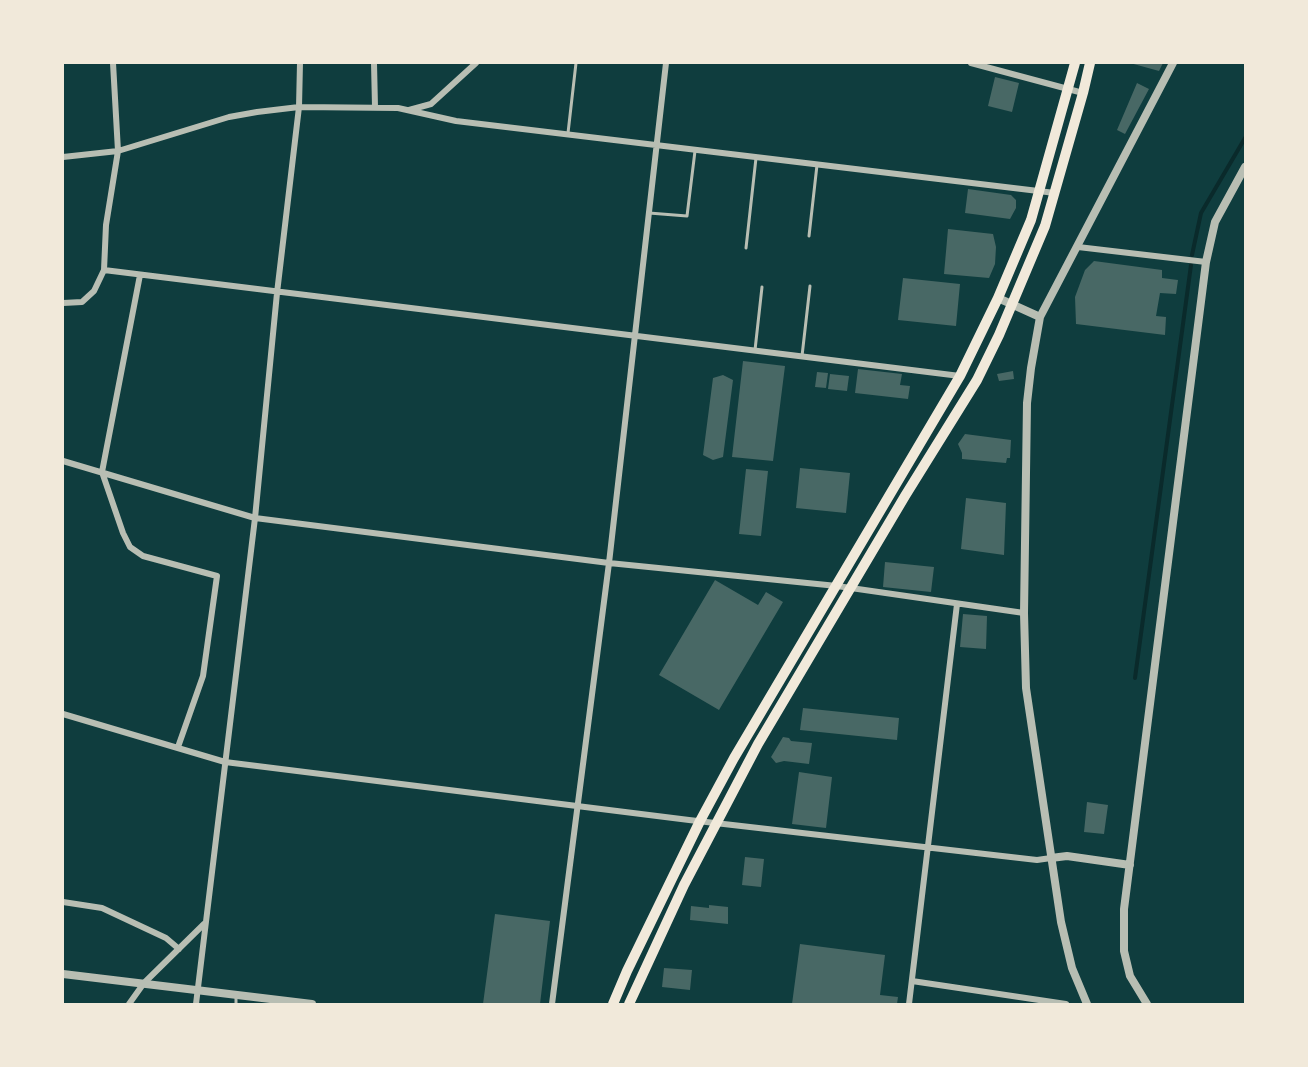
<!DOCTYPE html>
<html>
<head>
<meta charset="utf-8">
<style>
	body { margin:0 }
	#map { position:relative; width:1308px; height:1067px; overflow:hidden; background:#0f3d3e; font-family:"Work Sans",sans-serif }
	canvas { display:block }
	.frame { position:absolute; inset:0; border:64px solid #f1e9da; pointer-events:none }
</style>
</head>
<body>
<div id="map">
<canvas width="1308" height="1067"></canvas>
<div class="frame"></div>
</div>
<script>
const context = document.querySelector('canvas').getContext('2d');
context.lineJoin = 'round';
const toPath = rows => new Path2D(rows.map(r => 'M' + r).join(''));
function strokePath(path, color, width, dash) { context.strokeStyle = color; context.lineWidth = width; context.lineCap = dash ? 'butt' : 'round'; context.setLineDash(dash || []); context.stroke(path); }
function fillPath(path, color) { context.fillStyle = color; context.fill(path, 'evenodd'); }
const stream = toPath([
	[1192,255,1201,213,1245,138],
	[1135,678,1191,265]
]);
const building = toPath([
	[1130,63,1163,63,1159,71],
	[995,77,1019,83,1012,112,988,106],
	[1137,83,1149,89,1125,134,1117,130],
	[968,189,1011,195,1016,200,1016,208,1010,219,965,213],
	[948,229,993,234,996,247,995,264,989,278,944,274],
	[1094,261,1162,270,1162,278,1178,280,1176,294,1160,293,1156,316,1166,317,1165,335,1076,324,1075,297,1085,270],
	[903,278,960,284,956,326,898,320],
	[743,361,785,366,773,461,732,457],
	[858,369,902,374,900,385,910,386,908,399,855,393],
	[1013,371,1014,379,999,381,997,374],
	[817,372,828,373,826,388,815,387],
	[830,374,849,376,847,391,828,389],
	[723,375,733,380,723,457,713,460,703,455,713,378],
	[965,434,1011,440,1010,458,1007,458,1006,463,962,459,962,453,958,444],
	[800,468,850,473,846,513,796,508],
	[746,469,768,471,761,536,739,534],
	[966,498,1006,503,1004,555,961,549],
	[885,562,934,567,931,592,883,587],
	[715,580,758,605,766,592,783,602,719,710,659,675],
	[963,614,987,616,986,649,960,647],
	[803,708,899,718,897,740,800,730],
	[783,737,789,738,791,741,812,743,809,764,784,761,776,763,771,757],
	[799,772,832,777,826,828,792,824],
	[1087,802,1108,805,1104,834,1084,832],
	[745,857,764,859,761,887,742,885],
	[709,905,728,907,728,924,690,920,691,906,709,908],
	[495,914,550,921,540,1004,483,1004],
	[800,944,885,955,880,995,898,997,897,1004,792,1004],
	[664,968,692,970,690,990,662,987]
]);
const service = toPath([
	[568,133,576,63],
	[649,213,687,216,695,151],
	[809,236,817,165],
	[746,248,756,158],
	[755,350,762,287],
	[802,356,810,286],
	[236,1004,236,997]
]);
const minor = toPath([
	[374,63,375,107],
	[971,63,1083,93],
	[409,110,431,104,476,63],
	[63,157,118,151,229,117,257,112,299,107,398,108,456,121,1055,193],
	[1078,247,1206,262],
	[104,270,960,376],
	[140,275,102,472,123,533,130,547,143,556,217,576,203,676,178,747],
	[63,303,82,302,94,291,104,270,106,225,118,151,113,63],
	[63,461,255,518,609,563,837,586,1024,613],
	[63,714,225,762,689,820,1037,860,1051,858],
	[63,902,102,908,166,938,179,949],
	[912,981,1066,1004],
	[129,1004,144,983,204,924],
	[196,1004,255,518,277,293,299,107,300,63],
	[552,1004,609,563,666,63],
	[909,1004,957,604]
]);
const tertiary = toPath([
	[998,298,1040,317],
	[1051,858,1067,856,1130,865],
	[63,974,312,1004],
	[1087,1004,1072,968,1061,922,1026,688,1024,613,1027,403,1031,368,1040,317,1173,63],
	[1147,1004,1130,976,1124,951,1124,909,1206,262,1215,222,1245,167]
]);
const trunk = toPath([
	[613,1004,627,971,700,821,734,758,960,376,998,298,1031,220,1075,63],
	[629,1004,684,885,758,744,905,496,977,380,999,335,1045,226,1083,93,1090,63]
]);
strokePath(stream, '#0a2a2b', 4);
fillPath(building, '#486865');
strokePath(service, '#b8beb3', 3);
strokePath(minor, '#b8beb3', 6);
strokePath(tertiary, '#b8beb3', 8);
strokePath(trunk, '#f1e9da', 10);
</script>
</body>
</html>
